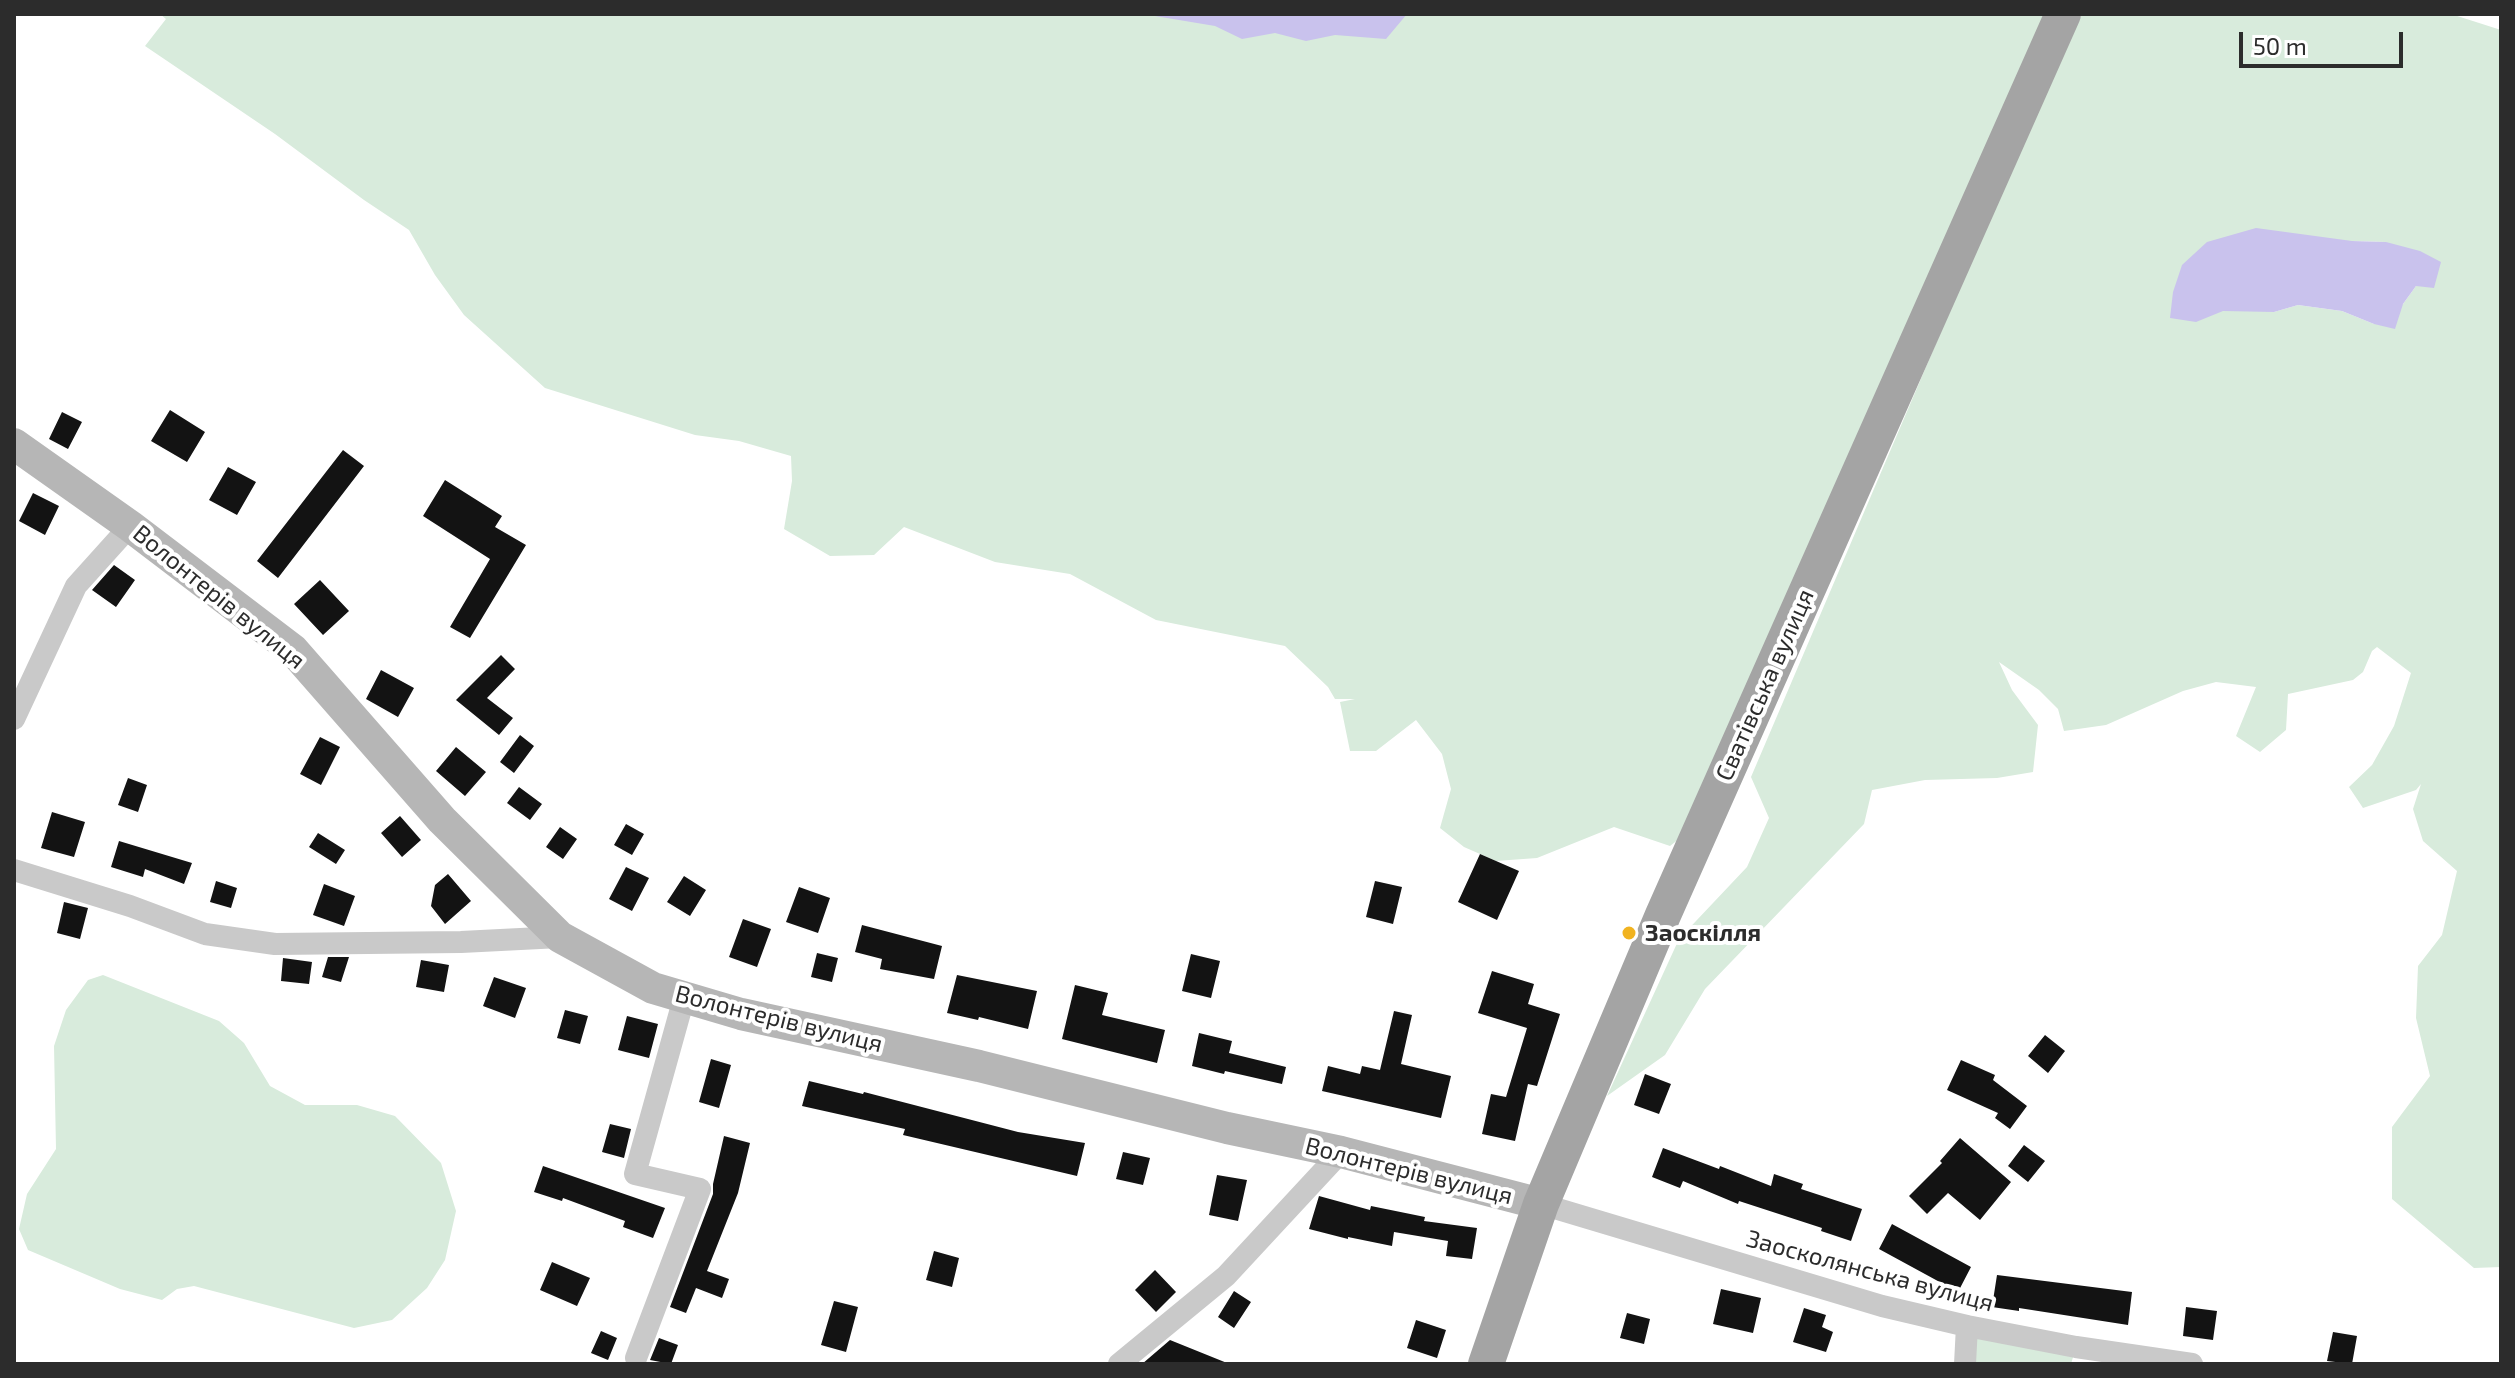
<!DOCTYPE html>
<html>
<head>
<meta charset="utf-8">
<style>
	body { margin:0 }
	#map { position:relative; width:2515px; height:1378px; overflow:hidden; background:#fff; font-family:"Exo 2",sans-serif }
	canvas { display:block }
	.frame { position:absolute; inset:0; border:16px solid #2c2c2c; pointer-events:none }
	.scale { position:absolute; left:2239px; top:32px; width:164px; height:36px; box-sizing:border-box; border:4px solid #2c2c2c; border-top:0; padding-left:10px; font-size:24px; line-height:28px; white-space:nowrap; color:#2c2c2c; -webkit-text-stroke:6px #fff; paint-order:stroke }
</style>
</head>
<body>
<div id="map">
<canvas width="2515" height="1378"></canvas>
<div class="frame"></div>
<div class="scale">50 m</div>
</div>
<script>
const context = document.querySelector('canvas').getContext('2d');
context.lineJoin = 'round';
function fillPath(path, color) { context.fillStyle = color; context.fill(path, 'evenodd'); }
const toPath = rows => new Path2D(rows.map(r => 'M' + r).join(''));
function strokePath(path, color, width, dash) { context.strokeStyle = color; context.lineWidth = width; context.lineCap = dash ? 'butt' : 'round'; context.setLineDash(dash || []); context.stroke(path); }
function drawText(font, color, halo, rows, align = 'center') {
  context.font = font + ' "Exo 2",sans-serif'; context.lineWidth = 8; context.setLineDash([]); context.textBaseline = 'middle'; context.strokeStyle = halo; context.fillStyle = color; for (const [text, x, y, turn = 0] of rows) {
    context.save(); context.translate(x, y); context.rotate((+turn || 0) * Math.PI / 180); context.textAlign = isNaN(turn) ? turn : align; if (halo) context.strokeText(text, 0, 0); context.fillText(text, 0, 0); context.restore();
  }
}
const green = toPath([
	[160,14,2053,14,1698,824,1670,846,1614,827,1537,858,1496,861,1464,847,1440,828,1451,789,1442,754,1416,720,1376,751,1350,751,1340,702,1355,699,1335,699,1328,687,1285,646,1156,620,1070,574,995,562,904,527,874,555,830,556,784,529,792,481,791,456,739,441,695,435,545,388,464,315,435,275,409,230,364,200,275,134,145,46,166,19],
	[2082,14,2451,14,2501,30,2501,1267,2474,1268,2392,1199,2392,1127,2430,1076,2416,1018,2418,966,2442,935,2457,871,2423,841,2413,809,2421,784,2416,790,2363,808,2349,787,2372,765,2394,726,2411,673,2377,647,2372,651,2363,672,2353,680,2288,694,2286,730,2260,752,2236,736,2256,687,2216,682,2183,691,2106,725,2064,731,2058,709,2039,690,1999,662,2012,690,2038,725,2033,772,1997,778,1925,780,1872,790,1864,824,1705,989,1665,1055,1607,1096,1679,939,1747,867,1769,818,1751,777,1987,224],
	[2352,241,2386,242,2416,286,2403,304,2374,324,2342,311,2298,305,2274,312,2224,306],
	[103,975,219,1021,244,1043,270,1086,305,1105,357,1105,395,1116,441,1163,456,1211,445,1260,427,1288,392,1320,354,1328,194,1286,177,1289,162,1300,120,1289,28,1250,19,1229,27,1194,56,1149,54,1046,66,1010,88,980],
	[1967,1326,2076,1347,2071,1364,1965,1364]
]);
const water = toPath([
	[1143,14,1407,14,1386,39,1335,35,1306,41,1275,33,1242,39,1215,26],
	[2256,228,2352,241,2386,242,2420,251,2441,262,2434,288,2416,286,2403,304,2395,329,2374,324,2342,311,2298,305,2274,312,2223,311,2196,322,2170,318,2173,292,2182,265,2207,242]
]);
const building = toPath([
	[170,410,205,432,187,462,151,441],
	[62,412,82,422,68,449,49,439],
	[343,450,364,466,278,578,257,561],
	[228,467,256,482,237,515,209,500],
	[445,480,502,516,495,527,526,545,470,638,450,627,490,559,423,516],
	[33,493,59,506,45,535,19,521],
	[114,565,135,580,116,607,92,590],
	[320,580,349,611,323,635,294,604],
	[501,655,515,669,487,698,513,718,499,735,456,700],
	[381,670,414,688,398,717,366,699],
	[520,735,534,746,514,773,500,762],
	[320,737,340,747,321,785,300,774],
	[456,747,486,772,465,796,436,771],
	[128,778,147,785,138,812,118,805],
	[519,787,542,804,530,820,507,803],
	[52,812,85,822,74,857,41,848],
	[400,816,421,840,402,857,381,833],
	[626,824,644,834,632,855,614,845],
	[560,827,577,839,563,859,546,847],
	[318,833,345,850,336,864,309,847],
	[119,841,192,863,184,884,145,869,143,877,111,867],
	[1480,854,1519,871,1497,920,1458,902],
	[626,867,649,878,632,911,609,899],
	[448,874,471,901,445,924,431,906,435,885],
	[684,876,706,890,690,916,667,902],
	[216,881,237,888,231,908,210,902],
	[1375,881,1402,887,1393,924,1366,917],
	[324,884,355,896,344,926,313,915],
	[799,887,830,898,818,933,786,922],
	[64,902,88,908,80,939,57,933],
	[743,919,771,929,757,967,729,957],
	[862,925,942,946,934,979,880,969,882,959,855,952],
	[817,953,838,958,832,982,811,977],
	[1191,954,1220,961,1211,998,1182,991],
	[328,957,349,957,341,982,322,977],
	[283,958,312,962,309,984,281,981],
	[421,960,449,965,444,992,416,987],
	[1492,971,1534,984,1528,1004,1560,1014,1537,1086,1528,1084,1515,1141,1482,1134,1491,1094,1506,1097,1527,1028,1478,1013],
	[957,975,1037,991,1028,1029,979,1017,978,1020,947,1013],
	[494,977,526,988,515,1018,483,1006],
	[1075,985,1108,993,1102,1015,1165,1030,1157,1063,1062,1039],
	[565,1010,588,1016,580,1044,557,1038],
	[1394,1011,1412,1015,1401,1064,1451,1076,1441,1118,1322,1091,1328,1066,1360,1074,1362,1066,1380,1070],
	[627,1016,658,1024,649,1058,618,1050],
	[1199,1033,1232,1041,1229,1053,1286,1067,1282,1084,1225,1071,1224,1074,1192,1066],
	[2045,1035,2065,1051,2048,1073,2028,1056],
	[711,1059,731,1065,719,1108,699,1102],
	[1961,1060,1995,1075,1993,1080,2027,1106,2010,1129,1995,1118,1998,1113,1947,1090],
	[1645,1074,1671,1084,1659,1114,1634,1105],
	[809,1081,863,1094,864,1092,1018,1132,1085,1143,1077,1176,903,1135,905,1129,802,1106],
	[610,1124,631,1129,624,1158,602,1152],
	[724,1136,750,1143,738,1193,707,1271,729,1279,722,1298,696,1288,686,1313,670,1307,713,1194,713,1184],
	[1960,1138,2011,1182,1980,1220,1948,1193,1927,1214,1909,1196,1942,1163,1940,1161],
	[2024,1145,2045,1161,2028,1182,2008,1166],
	[1663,1148,1719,1169,1720,1166,1771,1186,1774,1174,1803,1184,1801,1189,1862,1209,1851,1241,1821,1231,1822,1228,1739,1201,1738,1204,1683,1181,1680,1188,1652,1177],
	[1123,1152,1150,1158,1143,1185,1116,1179],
	[543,1166,665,1208,653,1238,623,1227,625,1221,563,1198,562,1201,534,1192],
	[1217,1175,1247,1180,1238,1221,1209,1215],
	[1319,1196,1370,1210,1371,1206,1425,1217,1424,1221,1477,1228,1472,1259,1446,1256,1448,1241,1394,1232,1392,1246,1348,1237,1348,1239,1309,1229],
	[1892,1224,1971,1267,1958,1292,1879,1249],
	[934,1251,959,1258,952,1287,926,1280],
	[552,1262,590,1278,577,1306,540,1290],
	[1155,1270,1176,1292,1156,1312,1135,1290],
	[1997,1275,2132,1292,2128,1325,2019,1308,2019,1311,1992,1307],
	[1721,1289,1761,1298,1753,1333,1713,1324],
	[1234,1291,1251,1302,1234,1328,1218,1317],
	[834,1301,858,1307,846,1352,821,1345],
	[2186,1307,2217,1311,2213,1340,2183,1336],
	[1804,1308,1826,1315,1822,1327,1833,1332,1826,1352,1793,1342],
	[1627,1313,1650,1319,1644,1344,1620,1338],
	[1416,1320,1446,1330,1437,1358,1407,1348],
	[601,1331,617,1338,608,1360,591,1353],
	[2333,1332,2357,1336,2352,1364,2327,1361],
	[659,1338,678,1345,671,1364,650,1360],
	[1170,1340,1227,1363,1227,1364,1142,1364]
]);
const street = toPath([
	[14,719,76,586,130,526],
	[14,870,130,906,205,934,275,944,461,942,560,937],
	[1541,1204,1882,1306,1967,1326,2076,1347,2192,1364],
	[636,1358,700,1189,635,1174,684,998],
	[1119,1364,1226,1276,1341,1152],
	[1965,1364,1967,1326]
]);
const secondary = toPath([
	[14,444,130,526,293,650,442,820,560,937,653,988,741,1014,979,1066,1227,1128,1341,1152,1541,1204]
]);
const primary = toPath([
	[1486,1364,1541,1204,1663,915,2063,14]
]);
const markers = [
	[1629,933,8,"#f1b320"]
];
const streetNames = [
	["Волонтерів вулиця",219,597,39],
	["Сватівська вулиця",1765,685,-66],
	["Волонтерів вулиця",779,1019,14],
	["Волонтерів вулиця",1409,1171,14],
	["Заосколянська вулиця",1870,1271,15]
];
const poiNames = [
	["Заоскілля",1645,933]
];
fillPath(green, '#d8ebdc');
fillPath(water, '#c9c2ed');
fillPath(building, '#131313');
strokePath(street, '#c9c9c9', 22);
strokePath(secondary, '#b6b6b6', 32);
strokePath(primary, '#a4a4a4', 36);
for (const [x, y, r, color] of markers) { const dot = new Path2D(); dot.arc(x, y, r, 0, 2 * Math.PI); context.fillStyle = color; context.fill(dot); strokePath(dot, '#fff', 3); }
drawText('24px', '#2c2c2c', '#fff', streetNames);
drawText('bold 24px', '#2c2c2c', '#fff', poiNames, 'left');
</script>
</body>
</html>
